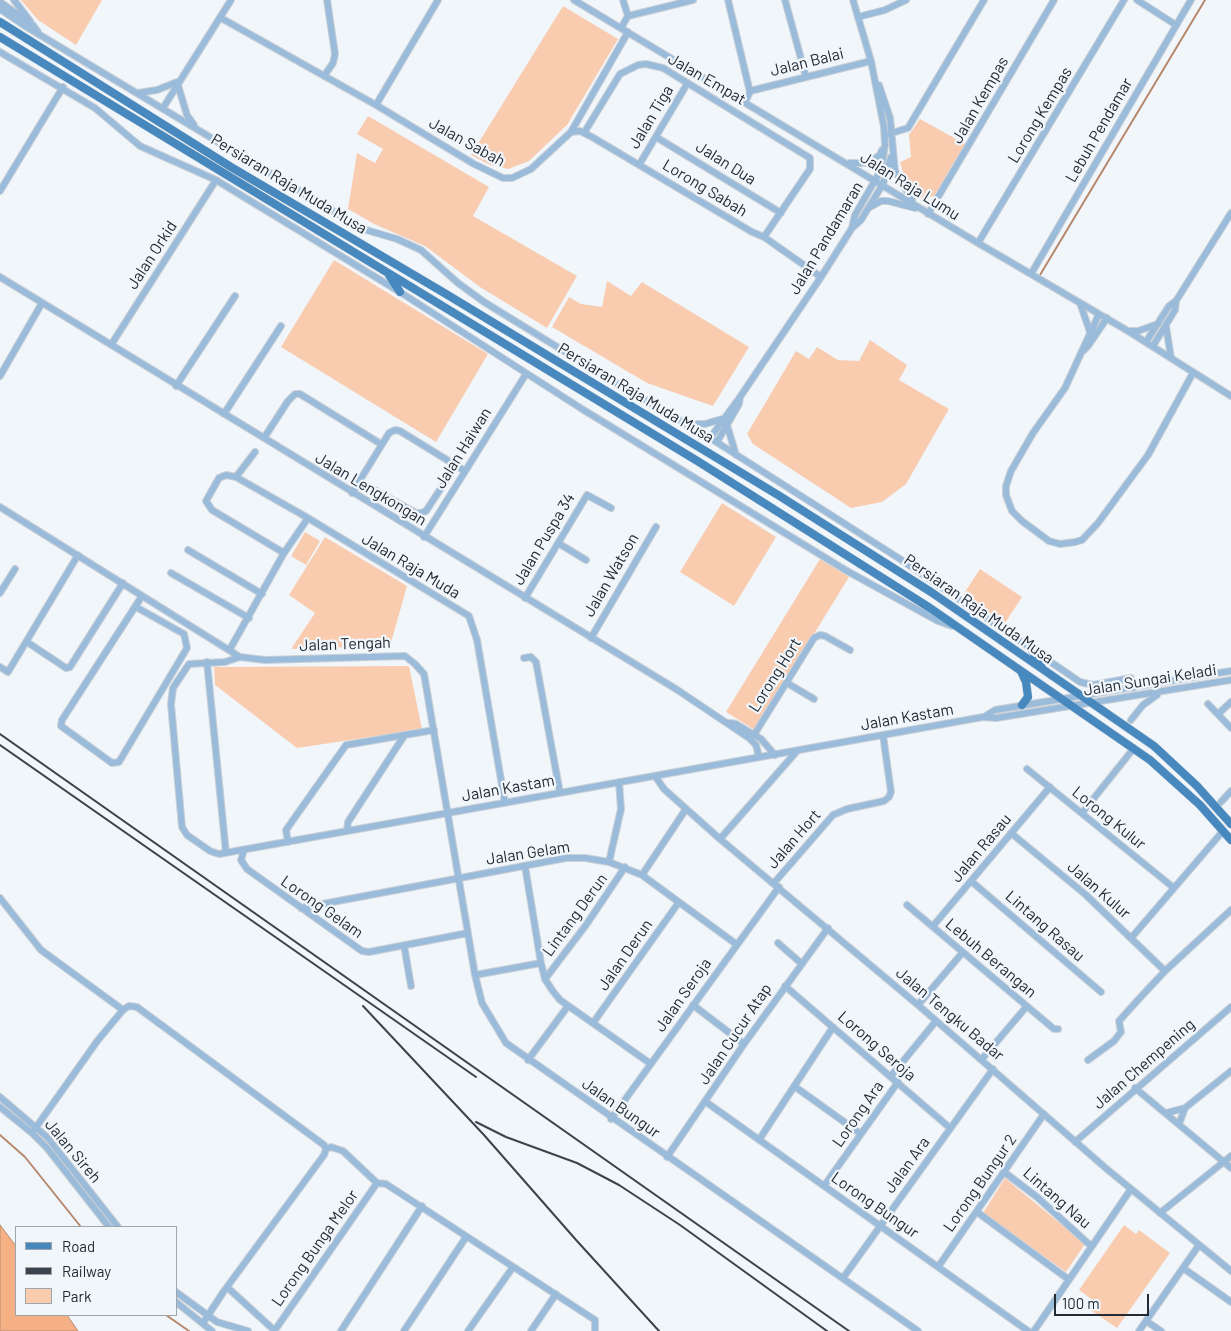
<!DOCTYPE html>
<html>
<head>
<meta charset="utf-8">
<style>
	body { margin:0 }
	#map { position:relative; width:1231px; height:1331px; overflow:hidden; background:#f1f6fb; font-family:Barlow,sans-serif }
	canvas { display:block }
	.legend { position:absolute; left:15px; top:1226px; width:162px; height:90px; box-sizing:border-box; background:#f1f6fb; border:1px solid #9ea5ab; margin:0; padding:6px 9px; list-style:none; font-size:15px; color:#222b34 }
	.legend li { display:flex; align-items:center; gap:10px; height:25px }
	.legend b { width:25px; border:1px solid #9ea5ab }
	.scale { position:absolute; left:1054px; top:1294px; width:95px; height:22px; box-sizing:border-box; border:2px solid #222b34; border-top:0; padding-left:6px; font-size:15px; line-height:18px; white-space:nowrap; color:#222b34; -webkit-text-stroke:4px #f1f6fb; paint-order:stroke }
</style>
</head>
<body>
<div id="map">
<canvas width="1231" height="1331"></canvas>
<ul class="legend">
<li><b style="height:6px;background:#4788be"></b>Road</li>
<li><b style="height:6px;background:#3b434c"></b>Railway</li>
<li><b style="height:14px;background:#f9ccb0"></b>Park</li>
</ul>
<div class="scale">100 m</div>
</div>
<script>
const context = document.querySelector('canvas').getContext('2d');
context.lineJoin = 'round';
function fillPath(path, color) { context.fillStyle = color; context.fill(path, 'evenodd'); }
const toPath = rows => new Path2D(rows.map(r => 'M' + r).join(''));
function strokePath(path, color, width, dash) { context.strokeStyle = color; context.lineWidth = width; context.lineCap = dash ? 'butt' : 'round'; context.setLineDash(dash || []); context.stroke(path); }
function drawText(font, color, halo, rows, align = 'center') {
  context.font = font + ' Barlow,sans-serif'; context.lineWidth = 4.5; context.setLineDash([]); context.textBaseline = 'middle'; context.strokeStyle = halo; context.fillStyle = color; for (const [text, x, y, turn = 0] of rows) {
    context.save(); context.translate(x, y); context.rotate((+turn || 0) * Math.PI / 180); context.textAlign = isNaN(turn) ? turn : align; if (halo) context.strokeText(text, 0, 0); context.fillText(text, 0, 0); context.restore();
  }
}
const green = toPath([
	[21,0,102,0,76,45,38,20],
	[563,6,618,39,567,125,529,161,508,169,490,165,471,155],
	[368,116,489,187,473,216,577,276,547,328,480,287,425,246,374,224,348,209,357,153,375,163,383,149,357,134],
	[920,119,965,144,934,196,922,199,907,186,900,162,911,157,909,135],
	[334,260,488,354,436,442,281,347],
	[607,281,631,296,642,282,749,347,713,406,647,383,552,327,569,297,581,304,602,307],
	[870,340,907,365,899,380,949,409,906,484,882,502,851,508,753,444,747,434,796,351,809,359,817,347,838,360,859,361],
	[722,503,776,537,734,606,680,572],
	[305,532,320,541,306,565,291,556],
	[325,537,407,586,390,646,291,649,315,613,289,595],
	[820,559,849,577,755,730,726,712],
	[980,569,1022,597,1005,623,963,595],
	[409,666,422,729,297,748,215,685,214,667],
	[1005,1178,1085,1244,1066,1272,983,1213],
	[1124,1225,1136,1234,1139,1230,1170,1253,1117,1328,1089,1309,1094,1301,1079,1290]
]);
const water = toPath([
	[0,1225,16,1246,16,1315,67,1315,78,1331,0,1331,0,1225]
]);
const stream = toPath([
	[1040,275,1205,0],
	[0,1135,25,1157,81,1227],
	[166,1315,189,1331]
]);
const minor = toPath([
	[14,0,30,21],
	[574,0,978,243,1128,331,1231,396],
	[623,0,628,16],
	[728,0,750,92,745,102],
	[785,0,806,77],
	[1137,0,1176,25],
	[0,2,33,25,38,32],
	[0,9,25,26,363,229,397,239,421,250,458,283,484,302,611,380,710,438,900,559,1080,682,1093,685,1131,678,1133,688],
	[858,17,885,10,906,0],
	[221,18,376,105,438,0],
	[621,28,628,16,693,0],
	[0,52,95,108,140,146,216,180,400,292,582,409,847,571,938,621,952,626],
	[324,76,333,63,335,54,327,0],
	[879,85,890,118,895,171,912,200],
	[750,91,871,61],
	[138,93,157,90,177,82,187,115,194,125],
	[376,105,474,164,503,178,512,178,531,169,571,132,628,32],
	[163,108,231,0],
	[571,132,580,131,592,137,752,232,764,237,821,277],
	[584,133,620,74,638,65,646,64,663,68,810,158,810,169,764,237],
	[885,135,908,128,984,0],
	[656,137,781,213],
	[850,163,867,163,880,155,882,150],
	[639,165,687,84],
	[0,191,63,87],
	[870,207,881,201,888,201,915,208],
	[928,214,1054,0],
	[852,228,861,220,883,184,891,157],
	[978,243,1124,0],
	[1031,274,1191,0],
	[0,277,676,689,749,738,756,745,759,757],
	[1080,303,1090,332],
	[1099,314,1065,388,1033,433,1011,471,1006,486,1006,495,1012,511,1022,521,1049,541,1060,544,1075,542,1082,540,1098,523,1148,455,1193,373],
	[1166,326,1171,358],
	[1129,331,1138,331,1158,324],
	[1146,342,1169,306,1176,301,1231,213],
	[111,345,216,180],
	[1153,346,1175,310,1176,301],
	[1083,351,1088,346,1107,318],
	[0,376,42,303],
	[176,386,235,296],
	[224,414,281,326],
	[688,424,705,424,722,419],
	[727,425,736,455],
	[264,438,288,401,295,394,300,394,381,444],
	[710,438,740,397,821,277,852,228,855,215,881,170,885,145,884,127,871,61,853,0],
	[717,442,739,404,740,397],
	[236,477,255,452],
	[360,482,416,513,421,513,426,511,455,467],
	[352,493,389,433,395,430,400,431,465,471],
	[0,507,240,657,265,660,405,656,415,664,424,674,475,975,482,1003,506,1043,918,1331],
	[424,537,526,374],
	[558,543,586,560],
	[188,550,262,594],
	[284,553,212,510,206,501,219,478,226,475,236,477,308,518],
	[171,573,249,618],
	[0,593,15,569],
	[525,598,587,495,611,508],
	[136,607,184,634,187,648,119,762,112,763,61,726,62,720,142,596],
	[591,638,656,527],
	[27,642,66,668,70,667,123,583],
	[230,649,284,553,308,518,469,616,477,640,505,803],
	[240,657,225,662,189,664,173,688,171,704,182,827,187,835,210,851,219,854,983,717,996,718,1231,680],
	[524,658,531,657,536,662,560,793],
	[207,662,226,853],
	[0,667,8,672,78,555],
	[787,683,814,699],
	[1208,704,1231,728],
	[1218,714,1231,702],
	[984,717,995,710,1231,671],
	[1131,720,1143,705,1157,695],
	[730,723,736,724,761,739,775,755],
	[754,735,814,638,820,635,825,636,850,650],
	[1027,769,1174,888],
	[655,776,664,789,720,839,918,1005,1108,1170,1231,1271],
	[1221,802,1231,791],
	[1082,813,1134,748],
	[347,831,348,822,404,736],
	[1011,833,1086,895,1165,971],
	[720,839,797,751],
	[288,842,286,830,346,745,434,730],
	[244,850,241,860,247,869,362,951,369,952,468,933],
	[609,862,621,809,619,782],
	[525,866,541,963,545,979,552,990,560,1000,651,1064],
	[642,875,686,809],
	[971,881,1101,992],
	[774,883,833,815,847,809,884,801,889,797,891,792,883,735],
	[0,898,41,950,123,1010,98,1040,32,1133],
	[907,905,1054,1029,1058,1029],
	[301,908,566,858,585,858,609,862,642,875,736,944],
	[933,926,1050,787],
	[1132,937,1223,831],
	[778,943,802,964],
	[404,945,411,986],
	[475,975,541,963],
	[545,979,586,925,625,867],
	[785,986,950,1128],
	[693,1005,744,1044],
	[918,1005,963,952],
	[123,1010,129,1006,137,1007,324,1145,326,1149,324,1155,224,1291,203,1323],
	[593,1023,679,902],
	[982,1059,1027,1006],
	[528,1060,568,1006],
	[1088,1060,1114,1041,1121,1032,1119,1021,1137,1001,1165,971,1231,910],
	[891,1076,936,1021],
	[794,1086,861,1134],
	[1135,1088,1231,1168],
	[0,1097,47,1137,118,1227],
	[706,1102,1028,1331],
	[0,1107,32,1133,47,1148,109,1227],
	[1166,1113,1185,1108],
	[611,1119,779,887],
	[1179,1124,1185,1108,1231,1071],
	[759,1140,833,1027],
	[1075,1142,1231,1007],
	[326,1149,331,1147,343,1151,377,1183,386,1184,595,1320,595,1331],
	[667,1157,744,1044,828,928],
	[1004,1172,1037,1197,1091,1246],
	[824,1186,898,1082],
	[977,1212,1068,1279],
	[1160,1213,1231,1156],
	[938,1267,1044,1114],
	[1183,1268,1231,1302],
	[843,1278,993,1069],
	[227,1287,275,1331],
	[176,1292,217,1322,248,1331],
	[176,1302,212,1331],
	[1146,1321,1161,1331],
	[275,1330,377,1183],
	[341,1331,422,1206],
	[404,1331,466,1237],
	[468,1331,513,1267],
	[531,1331,556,1294],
	[1034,1331,1131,1189],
	[1139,1331,1199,1245]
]);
const major = toPath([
	[0,22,231,167,446,294,778,495,931,592,1154,746,1197,786,1231,824],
	[0,37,699,462,930,608,1150,760,1200,805,1231,840],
	[389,275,400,292],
	[1032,650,1042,668],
	[1021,671,1026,682,1028,697,1022,705]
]);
const rail = toPath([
	[0,734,849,1331],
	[0,745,476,1077],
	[363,1006,484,1135,577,1241,659,1331],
	[476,1122,506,1137,577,1163,619,1185,680,1225,827,1331]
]);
const streetNames = [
	["Jalan Balai",807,62,-14],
	["Jalan Empat",707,79,30],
	["Jalan Kempas",980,100,-60],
	["Lorong Kempas",1040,115,-59],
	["Jalan Tiga",651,117,-59],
	["Lebuh Pendamar",1099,130,-60],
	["Jalan Sabah",467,142,29],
	["Jalan Dua",726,163,32],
	["Persiaran Raja Muda Musa",289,184,31],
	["Jalan Raja Lumu",910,186,32],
	["Lorong Sabah",705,188,31],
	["Jalan Pandamaran",826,238,-59],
	["Jalan Orkid",152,255,-57],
	["Persiaran Raja Muda Musa",636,393,31],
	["Jalan Haiwan",463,448,-58],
	["Jalan Lengkongan",371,489,31],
	["Jalan Puspa 34",544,539,-59],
	["Jalan Raja Muda",411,566,31],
	["Jalan Watson",611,575,-60],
	["Persiaran Raja Muda Musa",979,609,35],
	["Jalan Tengah",345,644,-2],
	["Lorong Hort",775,675,-58],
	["Jalan Sungai Keladi",1150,680,-9],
	["Jalan Kastam",907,717,-10],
	["Jalan Kastam",508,788,-10],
	["Lorong Kulur",1109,818,39],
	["Jalan Hort",794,839,-49],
	["Jalan Rasau",981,848,-50],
	["Jalan Gelam",528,853,-9],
	["Jalan Kulur",1099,890,41],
	["Lorong Gelam",322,907,35],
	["Lintang Derun",575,915,-54],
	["Lintang Rasau",1045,926,41],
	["Jalan Derun",625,955,-55],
	["Lebuh Berangan",991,958,40],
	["Jalan Seroja",683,995,-55],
	["Jalan Tengku Badar",950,1014,40],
	["Jalan Cucur Atap",735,1034,-56],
	["Lorong Seroja",877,1046,41],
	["Jalan Chempening",1144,1064,-41],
	["Jalan Bungur",621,1108,35],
	["Lorong Ara",858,1114,-55],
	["Jalan Sireh",73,1151,50],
	["Jalan Ara",907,1165,-54],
	["Lorong Bungur 2",980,1183,-55],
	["Lintang Nau",1057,1198,41],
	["Lorong Bungur",875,1205,35],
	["Lorong Bunga Melor",315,1248,-55]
];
fillPath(green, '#f9ccb0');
fillPath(water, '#f5b185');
strokePath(water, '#b6896d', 1);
strokePath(stream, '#b6896d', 2);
strokePath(minor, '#ccd1d7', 8);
strokePath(major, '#ccd1d7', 9);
strokePath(minor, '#9abbd9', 6);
strokePath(major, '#4788be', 8);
strokePath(rail, '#3b434c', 2);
drawText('16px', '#222b34', '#f1f6fb', streetNames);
</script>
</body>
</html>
